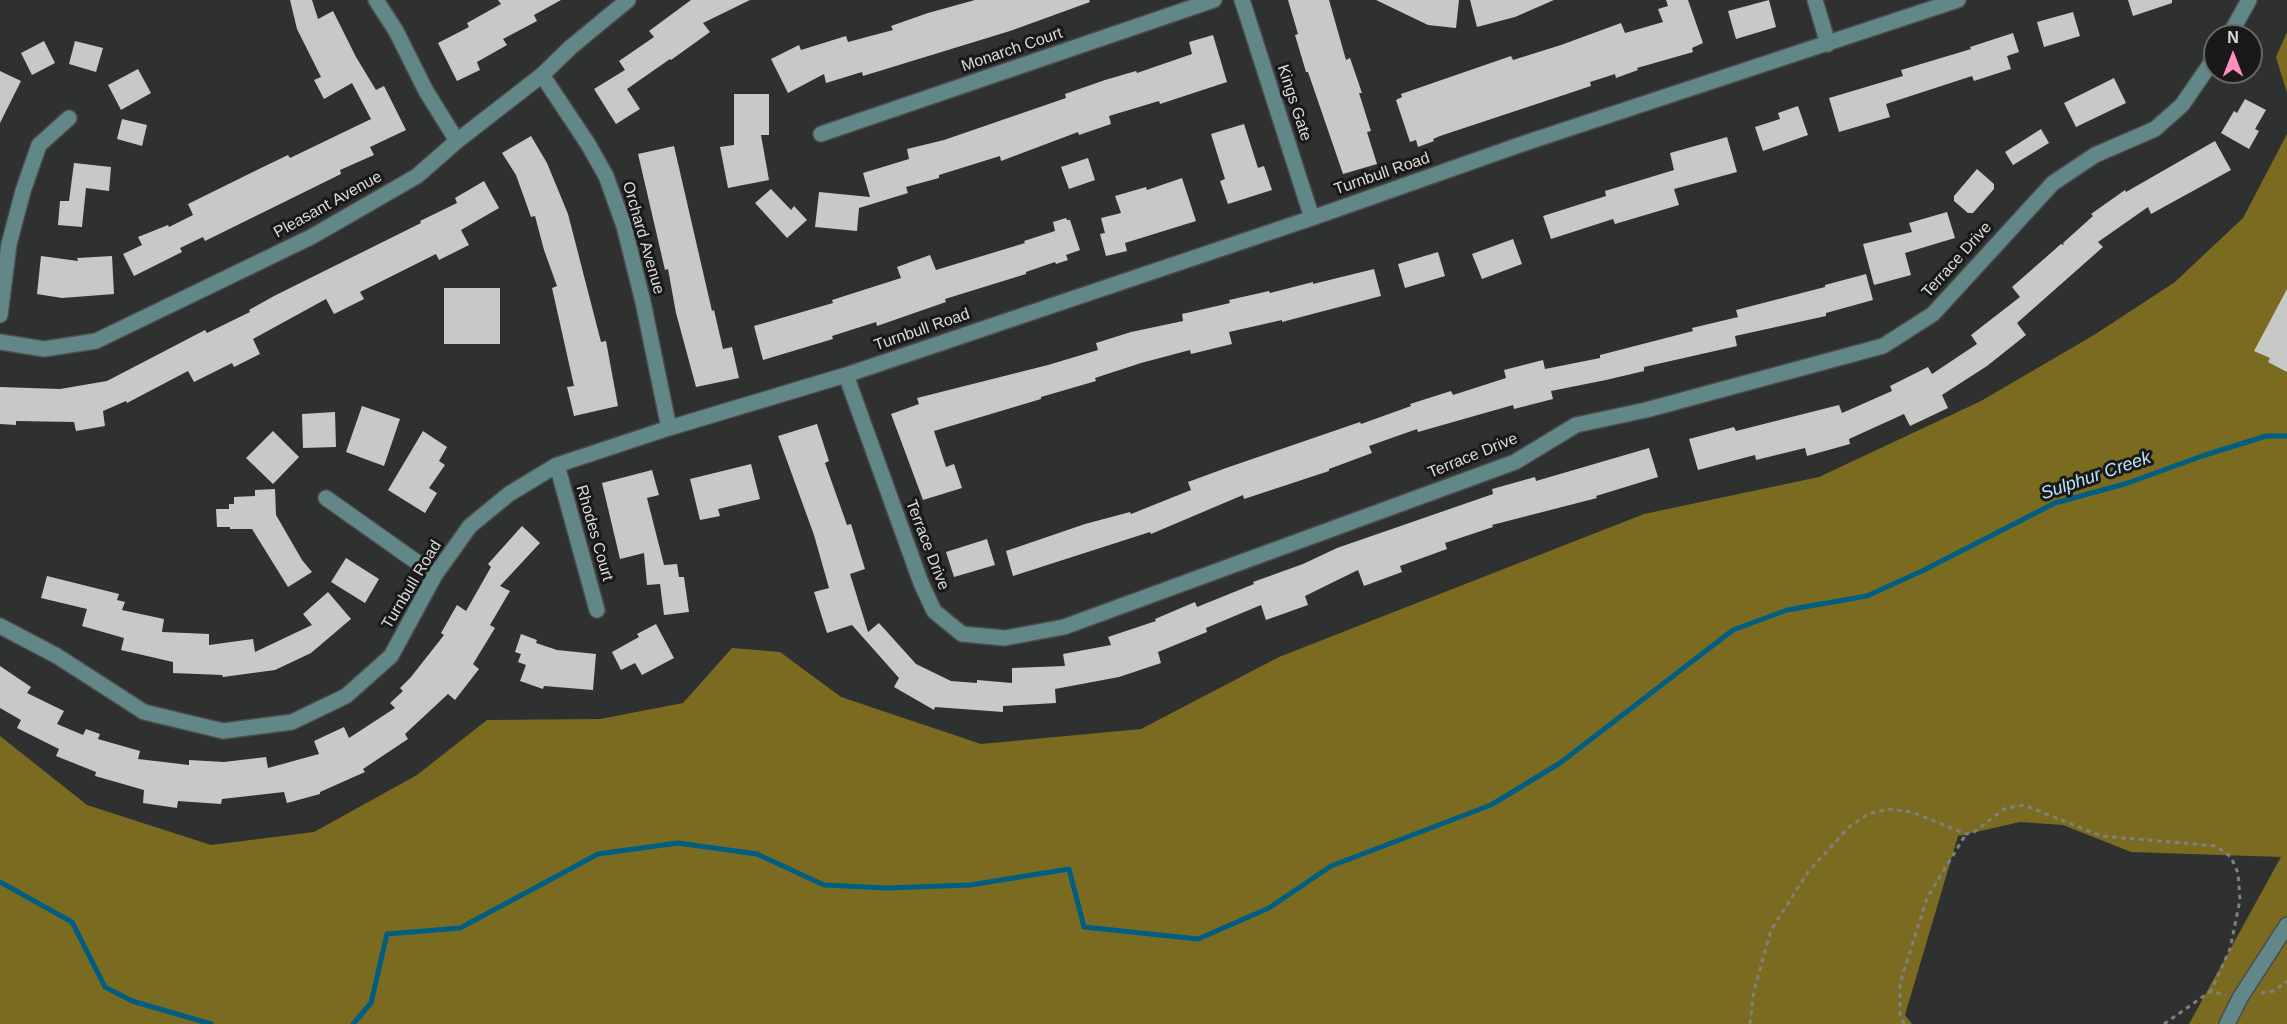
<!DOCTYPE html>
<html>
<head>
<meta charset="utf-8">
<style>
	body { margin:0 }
	#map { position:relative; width:2287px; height:1024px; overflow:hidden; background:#2e3130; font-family:Helvetica,sans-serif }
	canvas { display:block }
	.north { position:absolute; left:2203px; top:24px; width:60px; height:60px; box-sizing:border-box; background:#181918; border:2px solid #666766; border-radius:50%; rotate:0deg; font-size:16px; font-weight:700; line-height:24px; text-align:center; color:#dadcdb }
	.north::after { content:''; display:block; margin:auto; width:21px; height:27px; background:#fe8ebd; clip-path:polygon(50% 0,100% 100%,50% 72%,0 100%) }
</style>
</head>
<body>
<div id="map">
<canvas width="2287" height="1024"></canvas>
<div class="north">N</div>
</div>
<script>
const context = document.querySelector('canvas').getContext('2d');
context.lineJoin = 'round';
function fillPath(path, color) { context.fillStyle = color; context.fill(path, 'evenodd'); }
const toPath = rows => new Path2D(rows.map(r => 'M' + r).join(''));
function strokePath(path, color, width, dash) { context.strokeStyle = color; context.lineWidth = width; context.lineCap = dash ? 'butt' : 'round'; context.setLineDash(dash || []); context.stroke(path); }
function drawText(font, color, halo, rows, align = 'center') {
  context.font = font + ' Helvetica,sans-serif'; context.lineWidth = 6; context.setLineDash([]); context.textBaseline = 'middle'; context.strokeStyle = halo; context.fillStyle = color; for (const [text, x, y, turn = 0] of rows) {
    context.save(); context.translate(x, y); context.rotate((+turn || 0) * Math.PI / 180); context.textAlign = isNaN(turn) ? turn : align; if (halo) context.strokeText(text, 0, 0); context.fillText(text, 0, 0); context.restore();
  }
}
const forest = toPath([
	[2287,32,2287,93,2276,57],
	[2287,134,2287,1024,2189,1024,2281,857,2131,852,2063,825,2020,822,1958,836,1905,1015,1912,1024,0,1024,0,736,87,805,211,845,314,832,417,775,487,720,600,719,683,703,732,648,780,652,841,697,981,744,1141,729,1279,657,1644,514,1819,477,1981,401,2094,335,2175,282,2243,218]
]);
const stream = toPath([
	[0,882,72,922,105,987,132,1001,211,1024],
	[353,1024,371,1003,387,934,460,928,598,854,678,843,757,854,824,885,887,888,970,885,1069,869,1084,927,1198,939,1269,908,1331,866,1491,805,1560,763,1733,630,1787,610,1867,596,1924,570,2055,503,2128,483,2202,456,2266,436,2287,436]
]);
const building = toPath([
	[290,0,312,0,318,19,333,11,356,57,376,90,384,86,406,130,370,147,374,155,340,170,341,174,205,241,203,237,180,248,182,252,134,276,123,254,142,245,138,237,168,225,169,227,193,215,188,204,261,168,288,155,290,158,371,119,352,83,324,99,314,80,321,77,297,29],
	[498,0,561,0,534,15,537,21,503,39,507,45,477,62,480,70,457,81,438,43,469,27,467,23,501,4],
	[691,0,750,0,703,23,710,32,671,60,670,59,627,89,640,109,616,124,594,89,625,70,619,61,654,37,649,31],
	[975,0,1089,0,1090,2,1010,31,863,76,862,72,826,83,824,74,788,93,771,59,799,45,801,50,846,36,848,42,893,30,891,26,928,13],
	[1288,0,1329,0,1346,60,1350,58,1362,93,1359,93,1371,131,1367,132,1377,164,1343,174,1308,72,1306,72,1295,35,1298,34],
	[1376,0,1459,0,1456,28,1428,25],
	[1470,0,1554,0,1515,17,1477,27],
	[1666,0,1688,0,1703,43,1692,48,1693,52,1637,68,1638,70,1616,78,1615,74,1590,82,1591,86,1440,136,1433,139,1434,141,1418,147,1416,140,1410,142,1396,100,1402,97,1401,94,1511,56,1513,60,1561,45,1621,23,1625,33,1663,22,1658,9,1668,6],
	[1769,0,1776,27,1736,39,1728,11],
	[2128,0,2172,0,2172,3,2133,16],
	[2073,12,2080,36,2044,47,2037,22],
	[2013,33,2019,52,2007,56,2011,69,1974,81,1972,76,1886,104,1890,117,1839,132,1829,98,1903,76,1901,70,1971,49,1970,47],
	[1213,35,1227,82,1160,104,1159,101,1109,116,1111,124,1079,135,1078,132,1001,161,1000,156,939,175,939,178,906,187,908,193,859,208,857,231,815,227,819,192,870,197,863,173,909,159,907,149,944,140,1066,98,1065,94,1105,80,1136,71,1137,73,1192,54,1189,42],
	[44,41,55,63,32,75,21,53],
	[75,41,103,48,96,72,69,64],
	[138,69,151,93,121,110,108,85],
	[0,71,21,81,0,123],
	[2114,78,2126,103,2076,127,2064,103],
	[734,94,769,94,769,135,761,135,769,180,728,188,720,147,734,145],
	[2245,99,2266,110,2255,129,2259,131,2249,149,2221,133,2234,111,2237,113],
	[1798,106,1808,135,1763,151,1755,127,1780,119,1778,113],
	[122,119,147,125,142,146,117,139],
	[1244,124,1258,168,1264,166,1272,190,1228,204,1220,181,1225,179,1211,134],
	[2041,129,2049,143,2013,165,2005,152],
	[531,136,547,163,568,214,601,342,606,341,618,406,574,416,567,387,574,386,552,288,557,286,544,250,535,216,531,217,516,175,502,153],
	[1727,137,1737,172,1674,189,1679,205,1615,224,1613,219,1551,239,1543,216,1606,196,1605,191,1674,170,1670,153],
	[2215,141,2231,170,2151,214,2148,207,2098,242,2103,247,2017,323,2026,335,1987,366,1942,395,1948,408,1910,426,1904,414,1849,439,1850,444,1807,456,1805,448,1756,460,1755,455,1698,470,1689,439,1734,427,1736,431,1839,405,1842,413,1892,391,1890,386,1928,367,1932,374,1977,344,1971,335,2020,297,2012,287,2061,244,2064,245,2063,243,2093,216,2091,214,2125,190,2126,192],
	[674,146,712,311,714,310,723,349,732,347,739,378,696,387,676,313,668,269,665,270,638,154],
	[1088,158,1095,180,1069,189,1061,167],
	[74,163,111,167,109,191,86,188,82,227,58,225,60,201,69,201],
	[1977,169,1994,184,1994,189,1973,213,1968,213,1954,201,1954,196],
	[1182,178,1196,221,1125,243,1127,251,1106,256,1100,234,1105,233,1101,218,1121,213,1115,196,1146,187,1147,190],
	[484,181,499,208,461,230,469,245,439,260,436,254,360,292,364,299,334,314,326,299,253,339,260,354,234,367,232,363,194,382,188,371,127,403,126,401,103,411,105,426,76,431,74,422,16,421,16,425,0,424,0,387,60,389,107,381,205,330,207,333,250,312,249,310,274,296,421,223,420,221,457,203,455,198],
	[771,189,791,210,794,206,807,220,787,238,755,203],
	[1947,212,1955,238,1905,253,1911,275,1874,285,1863,244,1912,232,1909,223],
	[1066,218,1067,220,1070,220,1080,250,1066,255,1068,260,1056,264,1055,262,1026,272,1026,274,945,299,946,302,877,326,876,322,832,336,833,339,763,360,754,326,833,303,832,300,901,278,897,267,930,255,936,270,1025,243,1024,241,1055,231,1053,222],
	[1513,239,1522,264,1482,279,1472,254],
	[1438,252,1445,276,1405,288,1398,264],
	[41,256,78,261,77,258,112,256,114,294,62,298,37,294],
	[1374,269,1381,296,1282,322,1282,320,1229,332,1232,344,1191,354,1190,350,1141,363,1095,378,1096,381,1041,397,1041,399,934,431,946,467,954,464,962,488,923,500,891,414,919,404,917,398,1048,365,1098,350,1096,343,1131,332,1183,321,1182,314,1230,303,1229,300,1269,291,1270,293,1313,282,1313,284],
	[1866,274,1873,300,1826,313,1826,316,1735,336,1737,346,1644,367,1644,371,1606,380,1551,391,1553,399,1514,409,1513,405,1418,432,1417,429,1369,446,1372,453,1329,469,1329,471,1244,499,1243,495,1151,534,1150,532,1013,576,1006,551,1085,524,1130,512,1131,514,1191,490,1188,482,1226,468,1360,422,1361,424,1411,406,1410,404,1451,391,1453,395,1506,378,1504,370,1543,360,1545,369,1600,358,1600,355,1693,331,1692,328,1738,317,1736,310,1825,287,1825,285],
	[444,288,500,288,500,344,444,344],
	[2287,289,2287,372,2268,362,2270,358,2254,351],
	[362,406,400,419,384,466,346,452],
	[335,412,336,447,303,448,302,414],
	[817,424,829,461,825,463,847,525,851,524,865,569,850,574,868,632,879,623,916,664,951,681,977,683,977,680,1012,683,1012,668,1065,666,1063,654,1111,645,1108,637,1156,621,1155,619,1195,602,1197,607,1254,584,1253,582,1303,564,1337,548,1493,494,1492,489,1535,477,1536,481,1649,448,1658,477,1596,496,1597,498,1492,525,1493,527,1445,543,1447,549,1400,566,1402,572,1364,586,1358,570,1305,596,1308,605,1266,620,1261,605,1206,628,1207,632,1158,652,1161,663,1119,677,1055,689,1056,703,1003,706,1003,712,935,707,934,710,894,687,899,678,852,625,827,633,814,592,829,588,814,535,778,436],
	[273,431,299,457,273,484,246,458],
	[423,431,447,447,439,461,445,465,429,488,437,493,425,513,388,490],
	[751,464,760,499,718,509,720,516,700,520,690,479],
	[652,470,659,495,647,498,664,565,677,564,679,577,684,577,689,612,664,615,660,584,647,585,644,553,620,559,602,483],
	[275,489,276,515,302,560,312,572,288,587,252,529,230,529,230,527,217,527,216,509,229,509,229,504,234,504,234,497,255,496,255,490],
	[522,526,540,543,500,586,510,591,490,625,495,628,473,664,479,669,455,700,448,694,405,734,408,739,363,769,365,772,320,792,320,794,287,803,284,792,222,799,221,804,178,801,177,808,143,803,144,790,95,776,96,772,56,756,59,749,17,728,21,720,0,708,0,666,31,687,27,693,64,711,57,724,83,735,86,729,100,734,98,739,140,751,138,759,189,765,189,760,224,762,266,757,268,768,319,754,314,741,344,727,349,738,395,708,390,703,403,691,400,688,411,677,444,635,441,633,457,605,466,611,491,567,488,564],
	[987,539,995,565,954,577,946,552],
	[346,558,379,579,365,603,331,582],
	[47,576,119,594,117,600,125,602,122,610,164,619,162,632,209,634,209,645,253,639,255,652,312,625,303,614,328,592,351,619,311,653,275,670,223,677,222,675,173,673,173,662,121,650,124,638,82,626,87,609,41,598],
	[656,624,674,658,642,675,635,663,621,670,612,652,639,637,637,634],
	[521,634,537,640,536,643,557,650,596,654,593,690,544,686,543,689,520,681,526,665,518,662,521,654,515,652]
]);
const path = toPath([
	[2261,993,2274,991,2287,981],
	[1750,1024,1754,991,1771,930,1808,872,1849,827,1868,814,1889,809,1912,812,1966,834,1974,832,2004,809,2024,805,2101,836,2216,846,2231,857,2238,873,2240,900,2230,949,2211,991],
	[1904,1024,1900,1014,1900,983,1927,898,1966,834],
	[2164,1024,2211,991,2226,995]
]);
const minor = toPath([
	[376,0,396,31,426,91,457,141],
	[1242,0,1312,218],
	[1815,0,1828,44],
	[2229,36,2249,0],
	[542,75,588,144,606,176,624,226,643,302,669,428],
	[821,134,1214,0],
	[0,315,9,244,23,191,39,145,69,118],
	[0,342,44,349,96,341,311,237,417,176,457,141,542,75,571,47,628,0],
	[846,375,921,583,934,611,962,634,1005,638,1064,627,1515,462,1576,425,1646,410,1883,346,1933,314,2053,183,2095,155,2155,129,2182,105,2215,57],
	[557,465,597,610],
	[326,498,435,575],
	[0,626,57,656,144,712,223,731,292,722,346,696,391,656,435,575,470,526,509,494,557,465,669,428,846,375,1312,218,1525,143,1958,0],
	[2227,1024,2240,998,2287,925]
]);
const streetNames = [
	["Monarch Court",1012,50,-19],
	["Kings Gate",1294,103,72],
	["Turnbull Road",1382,174,-19],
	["Pleasant Avenue",328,205,-29],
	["Orchard Avenue",643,238,74],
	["Terrace Drive",1957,260,-48],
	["Turnbull Road",922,330,-19],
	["Terrace Drive",1473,456,-22],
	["Rhodes Court",594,533,74],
	["Terrace Drive",927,545,69],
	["Turnbull Road",412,585,-59]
];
const waterNames = [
	["Sulphur Creek",2096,476,-19]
];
fillPath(forest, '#7b6b21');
strokePath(stream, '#005e82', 5);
fillPath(building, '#c7c9c6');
strokePath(minor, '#4a4c4b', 18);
strokePath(path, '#7f8180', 3, [4.5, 4.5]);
strokePath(minor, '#618789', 15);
drawText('16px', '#dadcdb', '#181918', streetNames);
drawText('italic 18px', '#bde3f8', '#181918', waterNames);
</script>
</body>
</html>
